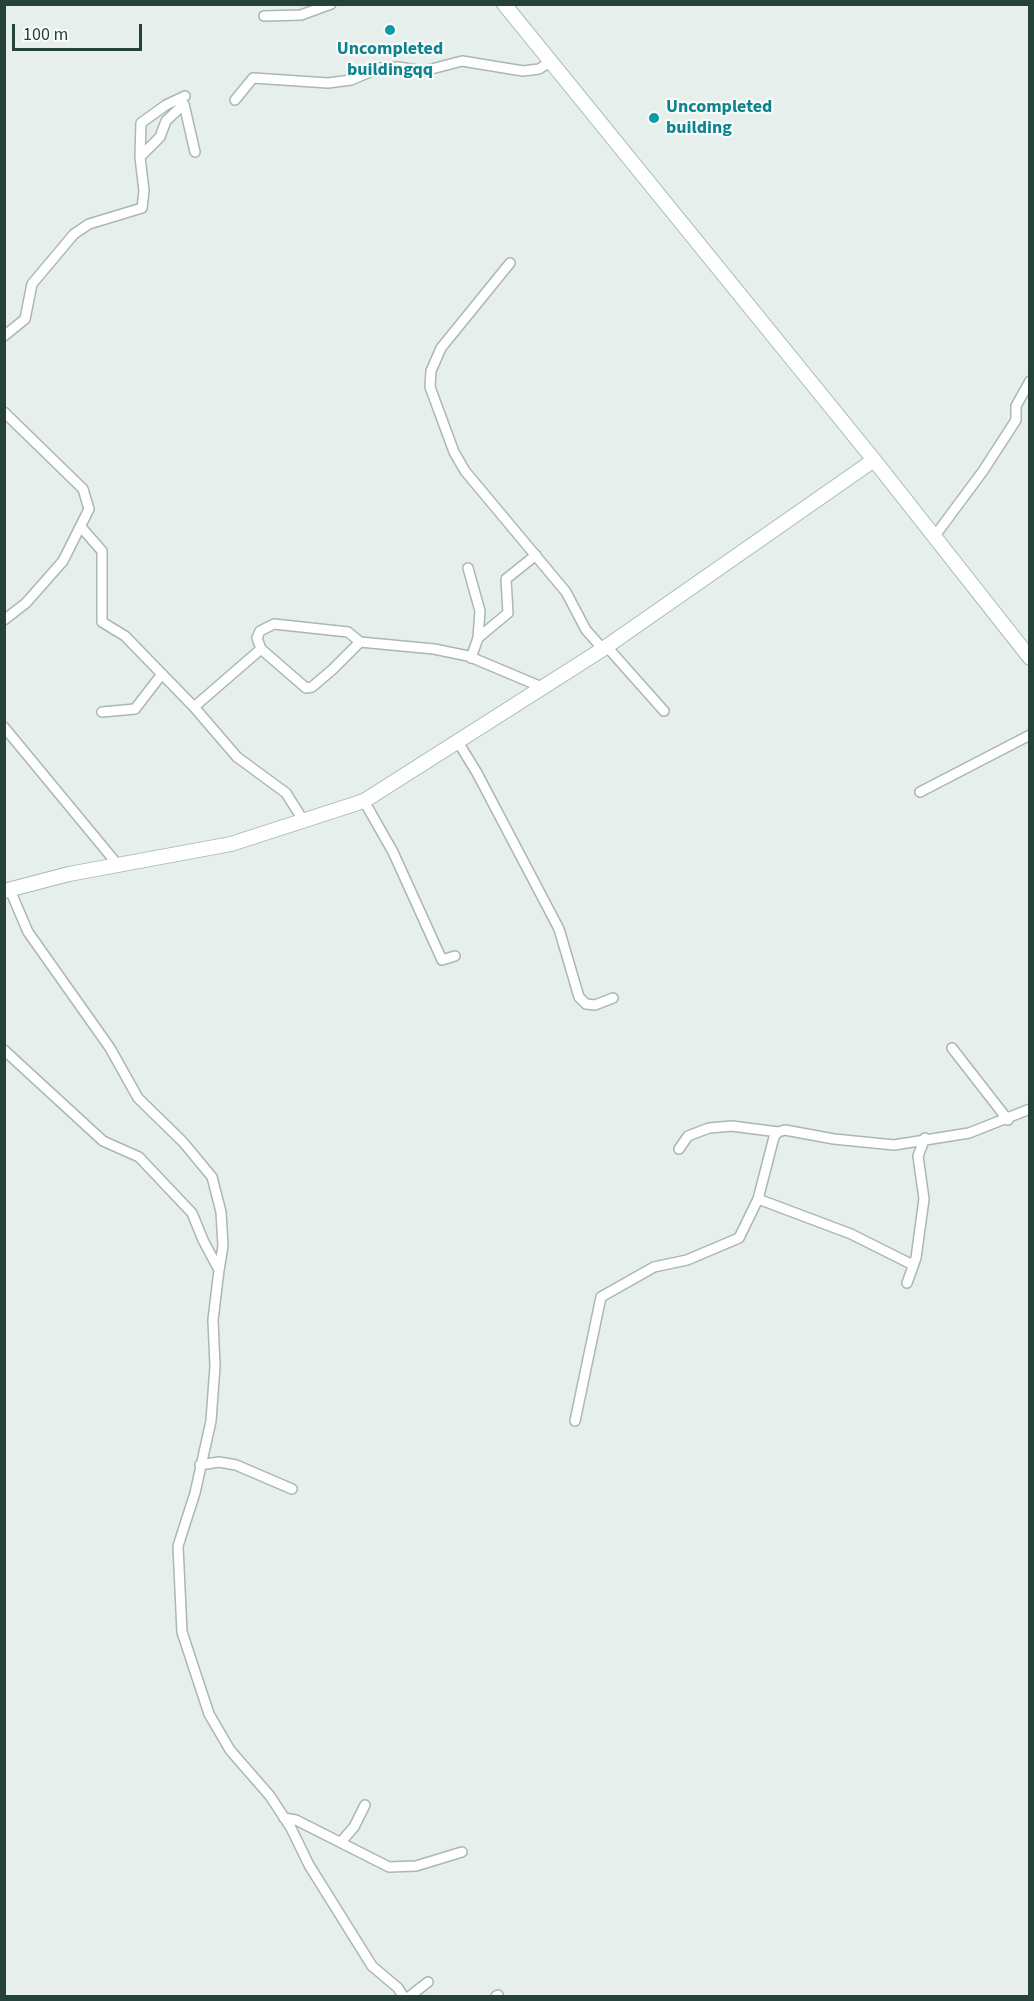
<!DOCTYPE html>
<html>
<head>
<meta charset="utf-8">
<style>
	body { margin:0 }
	#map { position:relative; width:1034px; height:2001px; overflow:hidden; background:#e6efeb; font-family:"Source Sans 3",sans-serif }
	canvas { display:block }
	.frame { position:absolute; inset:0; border:6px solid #24423a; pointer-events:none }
	.scale { position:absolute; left:12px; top:24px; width:130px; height:27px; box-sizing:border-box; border:3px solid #24423a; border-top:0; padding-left:8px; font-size:18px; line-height:21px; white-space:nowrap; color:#24423a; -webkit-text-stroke:4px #f7fbf9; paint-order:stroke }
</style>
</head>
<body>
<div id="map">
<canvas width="1034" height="2001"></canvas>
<div class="frame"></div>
<div class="scale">100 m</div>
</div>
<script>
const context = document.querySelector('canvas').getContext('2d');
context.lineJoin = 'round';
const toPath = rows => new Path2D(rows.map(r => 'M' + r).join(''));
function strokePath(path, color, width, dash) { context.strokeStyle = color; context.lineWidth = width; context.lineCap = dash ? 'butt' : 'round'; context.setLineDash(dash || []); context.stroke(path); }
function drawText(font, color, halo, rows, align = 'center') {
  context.font = font + ' "Source Sans 3",sans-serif'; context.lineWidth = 4.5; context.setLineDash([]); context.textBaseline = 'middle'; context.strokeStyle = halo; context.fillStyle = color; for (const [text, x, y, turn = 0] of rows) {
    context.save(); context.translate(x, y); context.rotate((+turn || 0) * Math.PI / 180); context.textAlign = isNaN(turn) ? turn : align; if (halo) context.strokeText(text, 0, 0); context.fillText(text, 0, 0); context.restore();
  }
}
const street = toPath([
	[264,16,301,15,331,4],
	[235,100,253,78,328,83,351,80,379,68,398,67,424,71,462,61,523,71,539,69,550,62],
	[140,157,141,123,166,105,185,96],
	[510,263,441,348,431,371,430,387,454,452,465,471,566,592,586,630,603,649],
	[4,336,25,319,32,284,74,234,89,224,142,208,144,191,140,157,160,137,166,121,184,104,195,152],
	[4,412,83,489,89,509,63,561,26,603,4,620],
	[81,527,102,551,102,622,125,636,194,707,237,757,286,793,303,820],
	[934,537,983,471,1016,420,1016,406,1030,381],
	[468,568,480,611,478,638],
	[609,645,608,648,664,711],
	[261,649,306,688,312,687,333,669,360,642],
	[471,658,478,638,508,613,506,579,536,555],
	[194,707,261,649,257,638,260,631,274,624,348,632,360,642,434,649,468,656,544,688],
	[102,712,135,709,162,674],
	[4,727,118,865],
	[458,742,477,773,559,929,579,997,586,1004,595,1005,613,998],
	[920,792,1030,735],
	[364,801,393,852,442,960,455,956],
	[10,890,28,932,110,1048,138,1098,183,1142,212,1177,221,1212,223,1246,219,1270],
	[952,1048,1008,1120],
	[4,1050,103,1141,139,1157,192,1213,203,1240,219,1270,213,1320,215,1366,211,1421,195,1493,178,1546,182,1632,209,1714,230,1750,270,1796,291,1828,309,1865,372,1966,398,1988,403,1996],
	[679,1149,688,1136,709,1128,732,1126,778,1132],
	[758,1199,851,1234,913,1265],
	[907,1283,916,1258,924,1199,918,1156,925,1138],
	[575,1421,601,1297,654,1267,687,1260,739,1238,758,1199,774,1137,778,1132,785,1130,834,1139,894,1145,969,1133,1030,1109],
	[200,1465,219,1462,236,1465,292,1489],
	[284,1818,296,1820,389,1867,416,1866,462,1852],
	[341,1842,354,1827,365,1805],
	[410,1996,428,1982],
	[496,1996,498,1995]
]);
const secondary = toPath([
	[504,4,874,460,1030,658],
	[4,891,69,874,231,844,364,801,603,649,874,460]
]);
const markers = [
	[390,30,6,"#0f9aa8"],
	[654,118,6,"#0f9aa8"]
];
const cultureNames = [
	["Uncompleted",390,50],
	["buildingqq",390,71],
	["Uncompleted",666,108,"left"],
	["building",666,129,"left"]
];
strokePath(street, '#a8b8b2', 12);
strokePath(secondary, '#a4bbb3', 16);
strokePath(street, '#fff', 9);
strokePath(secondary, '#fff', 14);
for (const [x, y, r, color] of markers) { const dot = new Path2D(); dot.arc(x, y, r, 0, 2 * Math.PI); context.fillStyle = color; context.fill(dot); strokePath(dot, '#f7fbf9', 2); }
drawText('bold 18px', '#0d838f', '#f7fbf9', cultureNames);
</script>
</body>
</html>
